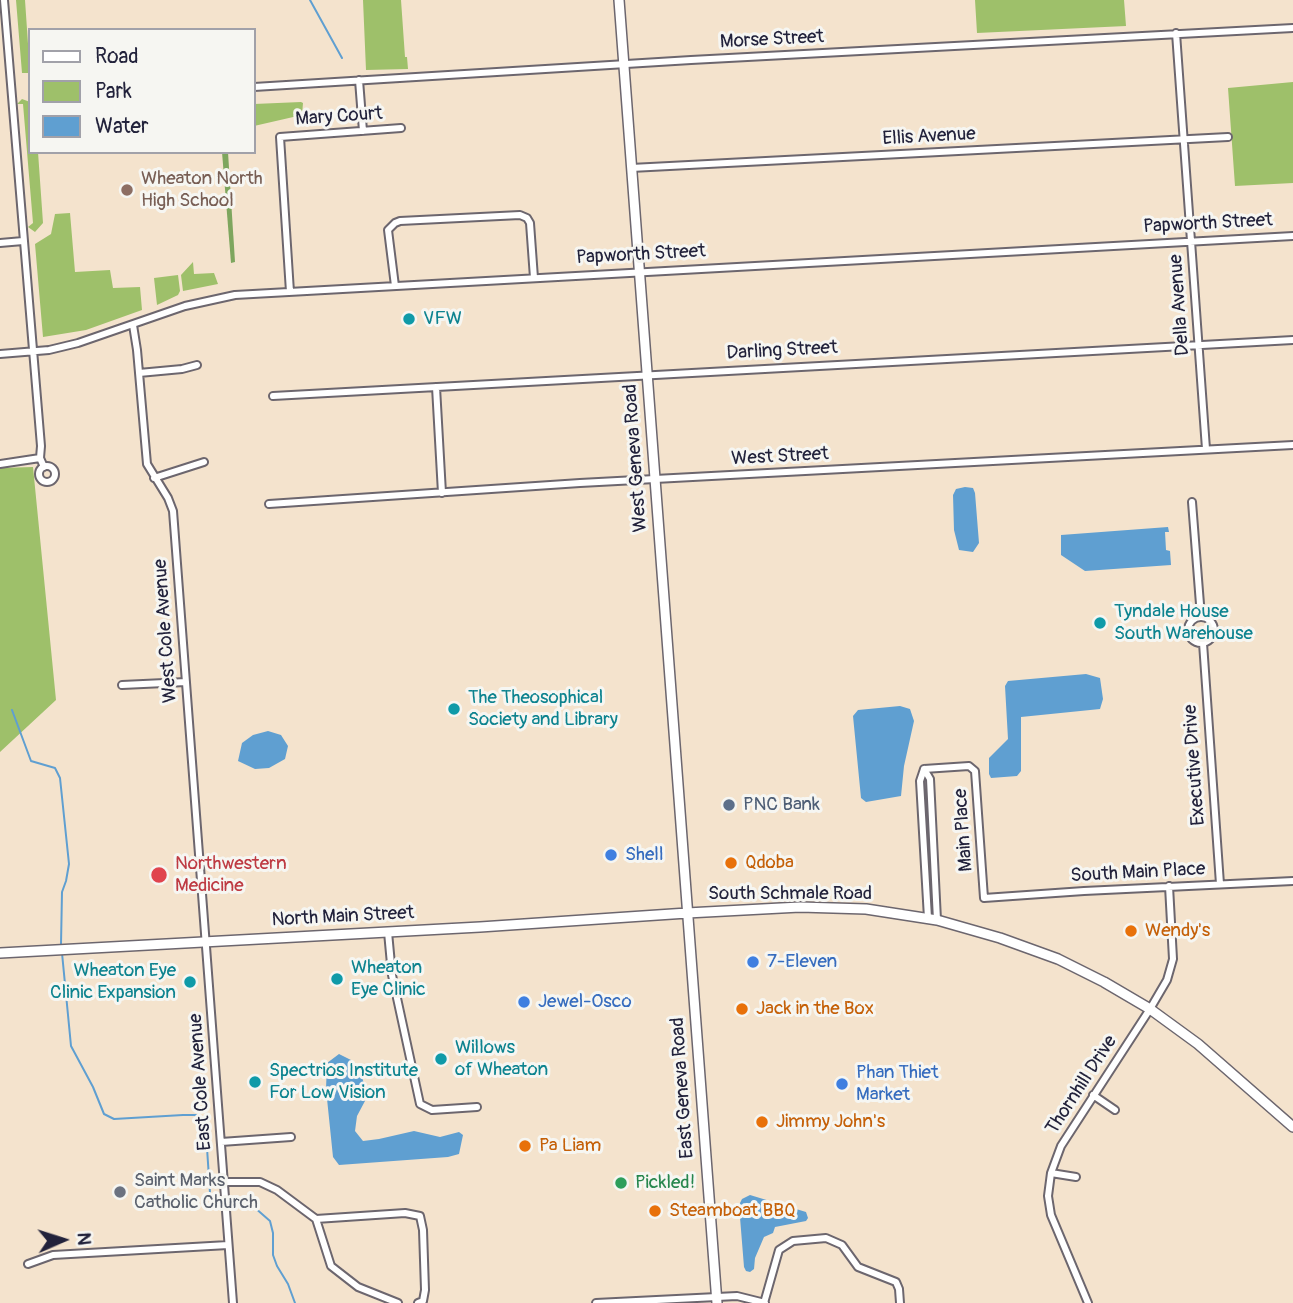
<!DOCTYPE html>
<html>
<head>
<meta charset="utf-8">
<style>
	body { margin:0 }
	#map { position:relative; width:1293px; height:1303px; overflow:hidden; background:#f4e3cd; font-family:Pangolin,sans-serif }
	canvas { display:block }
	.legend { position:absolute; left:28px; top:28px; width:228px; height:126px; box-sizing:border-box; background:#f6f6f2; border:2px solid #a1a1a9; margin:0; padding:9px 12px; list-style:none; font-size:21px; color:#22223b }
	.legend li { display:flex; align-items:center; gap:14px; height:35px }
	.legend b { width:35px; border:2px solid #a1a1a9 }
	.north { position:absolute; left:28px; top:1205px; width:70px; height:70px; -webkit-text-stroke:5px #f6f6f2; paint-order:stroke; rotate:87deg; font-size:19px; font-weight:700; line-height:28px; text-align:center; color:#22223b }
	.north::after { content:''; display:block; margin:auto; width:24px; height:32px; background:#22223b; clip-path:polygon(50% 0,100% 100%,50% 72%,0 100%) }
</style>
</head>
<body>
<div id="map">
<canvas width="1293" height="1303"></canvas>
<ul class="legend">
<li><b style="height:9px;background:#fff"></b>Road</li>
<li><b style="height:19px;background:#9ec06a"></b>Park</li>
<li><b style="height:19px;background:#5f9fd1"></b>Water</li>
</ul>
<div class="north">N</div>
</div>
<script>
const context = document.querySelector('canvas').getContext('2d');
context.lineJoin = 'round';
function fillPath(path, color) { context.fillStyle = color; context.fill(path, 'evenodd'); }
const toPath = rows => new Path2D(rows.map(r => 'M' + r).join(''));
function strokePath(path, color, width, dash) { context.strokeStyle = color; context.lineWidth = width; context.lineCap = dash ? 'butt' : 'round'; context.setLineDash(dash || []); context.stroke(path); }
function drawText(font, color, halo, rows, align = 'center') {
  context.font = font + ' Pangolin,sans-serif'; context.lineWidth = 6; context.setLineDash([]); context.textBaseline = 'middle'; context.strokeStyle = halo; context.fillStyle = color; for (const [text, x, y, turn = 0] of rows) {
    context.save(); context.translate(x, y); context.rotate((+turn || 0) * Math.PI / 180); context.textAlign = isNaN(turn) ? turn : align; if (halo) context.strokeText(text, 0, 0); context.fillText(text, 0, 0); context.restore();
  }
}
const green = toPath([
	[16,0,25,0,30,73,22,73],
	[363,0,401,0,405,57,407,57,408,69,366,70],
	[975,0,1124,0,1126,26,977,33],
	[1293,82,1293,183,1235,186,1228,88],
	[22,99,30,102,30,152,38,152,43,223,35,232,28,227,33,223,23,104,17,104],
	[301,102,303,103,302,115,254,126,254,104],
	[70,213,75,272,110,270,113,288,140,287,142,310,86,330,43,337,35,244,51,234,55,214],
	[193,262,194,274,214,273,218,284,183,291,181,275],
	[178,275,180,291,178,295,157,305,154,278],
	[33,467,56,700,0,752,0,468]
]);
const forest = toPath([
	[222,152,228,152,235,262,231,263]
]);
const water = toPath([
	[965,487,973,488,975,493,979,543,973,552,959,550,954,530,953,495,956,489],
	[1168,527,1169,532,1165,532,1166,550,1170,551,1171,565,1085,571,1061,555,1061,535],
	[1086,674,1100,678,1103,699,1100,709,1021,717,1021,771,1017,776,991,778,989,774,989,758,1008,739,1005,686,1008,681],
	[900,706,910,709,914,721,904,766,901,796,866,802,861,798,853,716,858,710],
	[268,731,281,735,288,746,285,759,269,768,255,769,238,761,242,743,253,735],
	[339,1054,351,1060,360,1072,366,1089,365,1101,357,1116,355,1131,363,1141,379,1139,414,1131,440,1137,459,1132,463,1135,459,1154,448,1157,339,1165,333,1157,326,1089,327,1063],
	[750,1195,806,1212,808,1218,806,1221,775,1227,773,1233,764,1237,755,1258,754,1269,750,1272,746,1271,744,1267,739,1205,742,1199]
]);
const stream = toPath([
	[310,0,342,58],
	[12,710,31,761,55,768,60,778,69,864,66,881,62,892,61,944],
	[62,953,71,1046,93,1087,104,1114,114,1119,183,1115,197,1115,204,1119],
	[206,1133,210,1193,215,1205],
	[237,1204,254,1207,270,1221,273,1233,273,1255,277,1266,288,1284,295,1303]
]);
const street = toPath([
	[4,0,41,446,40,458,44,467],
	[1176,33,1206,449],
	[359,80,363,131],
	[254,87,691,60,1293,28],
	[631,168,1228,137],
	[0,243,23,241],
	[395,286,388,230,395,223,400,221,520,215,527,218,530,223,534,278],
	[290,292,280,137,401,128],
	[133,325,137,350,147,464,168,498,173,511,233,1303],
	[0,354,49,350,78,343,185,306,235,295,1293,236],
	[139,373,182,369,197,365],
	[436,387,442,493],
	[273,396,1293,340],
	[0,464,40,458],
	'39 474a8 8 0 1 1 16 0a8 8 0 1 1-16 0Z',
	[154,478,204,462],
	[1192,502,1201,617],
	[269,504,580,483,1293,445],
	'1188 630a13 13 0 1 1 26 0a13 13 0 1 1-26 0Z',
	[1203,643,1220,884],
	[122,685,186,682],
	[924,769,969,766,975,771,984,898,1084,891,1293,881],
	[924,769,930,779,937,920],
	[924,769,920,781,928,918],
	[388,932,392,975,420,1104,432,1110,477,1107],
	[1093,1095,1115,1110],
	[221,1142,291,1137],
	[1051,1173,1076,1177],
	[224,1182,260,1182,277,1190,316,1219,331,1266,358,1287,398,1303],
	[316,1219,405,1213,420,1216,423,1230,425,1290,423,1301,418,1303],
	[28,1264,53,1255,228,1245],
	[596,1303,737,1296,765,1303],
	[764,1303,779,1250,793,1241,826,1238,842,1245,858,1267,896,1282,899,1289,900,1303],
	[1088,1303,1051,1215,1048,1196,1051,1173,1061,1146,1150,1009,1167,980,1173,959,1169,886]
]);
const secondary = toPath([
	[619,0,717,1303],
	[0,953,480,927,687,913,800,907,866,909,937,920,1000,938,1058,959,1104,982,1150,1009,1198,1044,1293,1127]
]);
const markers = [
	[127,190,7,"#8d6e63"],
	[409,319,7,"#0f9aa8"],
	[1100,623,7,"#0f9aa8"],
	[454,709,7,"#0f9aa8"],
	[729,805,7,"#5c6f8a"],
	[611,855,7,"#3f7fe0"],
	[731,863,7,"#e8710a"],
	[159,875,9,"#e0444e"],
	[1131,931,7,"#e8710a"],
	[753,962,7,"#3f7fe0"],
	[337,979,7,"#0f9aa8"],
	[190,982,7,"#0f9aa8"],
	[524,1002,7,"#3f7fe0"],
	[742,1009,7,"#e8710a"],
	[441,1059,7,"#0f9aa8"],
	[255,1082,7,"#0f9aa8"],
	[842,1084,7,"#3f7fe0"],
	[762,1122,7,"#e8710a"],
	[525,1146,7,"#e8710a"],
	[621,1183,7,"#2e9e5b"],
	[120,1192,7,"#6b7280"],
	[655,1211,7,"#e8710a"]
];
const streetNames = [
	["Morse Street",772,40,-3],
	["Mary Court",339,117,-4],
	["Ellis Avenue",929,137,-3],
	["Papworth Street",1208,224,-3],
	["Papworth Street",641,255,-3],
	["Della Avenue",1180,305,-94],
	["Darling Street",782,351,-3],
	["West Street",780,457,-3],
	["West Geneva Road",636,458,-94],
	["West Cole Avenue",166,631,-94],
	["Executive Drive",1195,765,-94],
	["Main Place",964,830,-94],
	["South Main Place",1138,873,-3],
	["South Schmale Road",790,894],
	["North Main Street",343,917,-3],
	["East Cole Avenue",201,1082,-94],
	["Thornhill Drive",1082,1085,-57],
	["East Geneva Road",683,1088,-94]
];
const educationNames = [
	["Wheaton North",141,179],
	["High School",141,201]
];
const cultureNames = [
	["VFW",423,319],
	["Tyndale House",1114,612],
	["South Warehouse",1114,634],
	["The Theosophical",468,698],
	["Society and Library",468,720],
	["Wheaton",351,968],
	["Eye Clinic",351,990],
	["Wheaton Eye",176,971,"right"],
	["Clinic Expansion",176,993,"right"],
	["Willows",455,1048],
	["of Wheaton",455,1070],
	["Spectrios Institute",269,1071],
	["For Low Vision",269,1093]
];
const serviceNames = [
	["PNC Bank",743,805]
];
const shopNames = [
	["Shell",625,855],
	["7-Eleven",767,962],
	["Jewel-Osco",538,1002],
	["Phan Thiet",856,1073],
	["Market",856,1095]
];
const foodNames = [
	["Qdoba",745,863],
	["Wendy's",1145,931],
	["Jack in the Box",756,1009],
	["Jimmy John's",776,1122],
	["Pa Liam",539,1146],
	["Steamboat BBQ",669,1211]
];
const healthNames = [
	["Northwestern",175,864],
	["Medicine",175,886]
];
const worshipNames = [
	["Saint Marks",134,1181],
	["Catholic Church",134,1203]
];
const leisureNames = [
	["Pickled!",635,1183]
];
fillPath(green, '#9ec06a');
fillPath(forest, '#7ea65e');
fillPath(water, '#5f9fd1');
strokePath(stream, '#5f9fd1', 2);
strokePath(street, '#6c666e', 10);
strokePath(secondary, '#6c666e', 12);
strokePath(street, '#fff', 6);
strokePath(secondary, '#fff', 9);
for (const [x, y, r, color] of markers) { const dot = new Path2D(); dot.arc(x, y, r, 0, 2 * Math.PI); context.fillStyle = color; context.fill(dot); strokePath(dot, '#f6f6f2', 2.5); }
drawText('19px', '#22223b', '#f6f6f2', streetNames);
drawText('19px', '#785e54', '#f6f6f2', educationNames, 'left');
drawText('19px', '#0d838f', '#f6f6f2', cultureNames, 'left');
drawText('19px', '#4e5e75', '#f6f6f2', serviceNames, 'left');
drawText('19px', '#366cbe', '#f6f6f2', shopNames, 'left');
drawText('19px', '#c56008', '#f6f6f2', foodNames, 'left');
drawText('19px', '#be3a42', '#f6f6f2', healthNames, 'left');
drawText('19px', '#5b616d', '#f6f6f2', worshipNames, 'left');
drawText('19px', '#27864d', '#f6f6f2', leisureNames, 'left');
</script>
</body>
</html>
